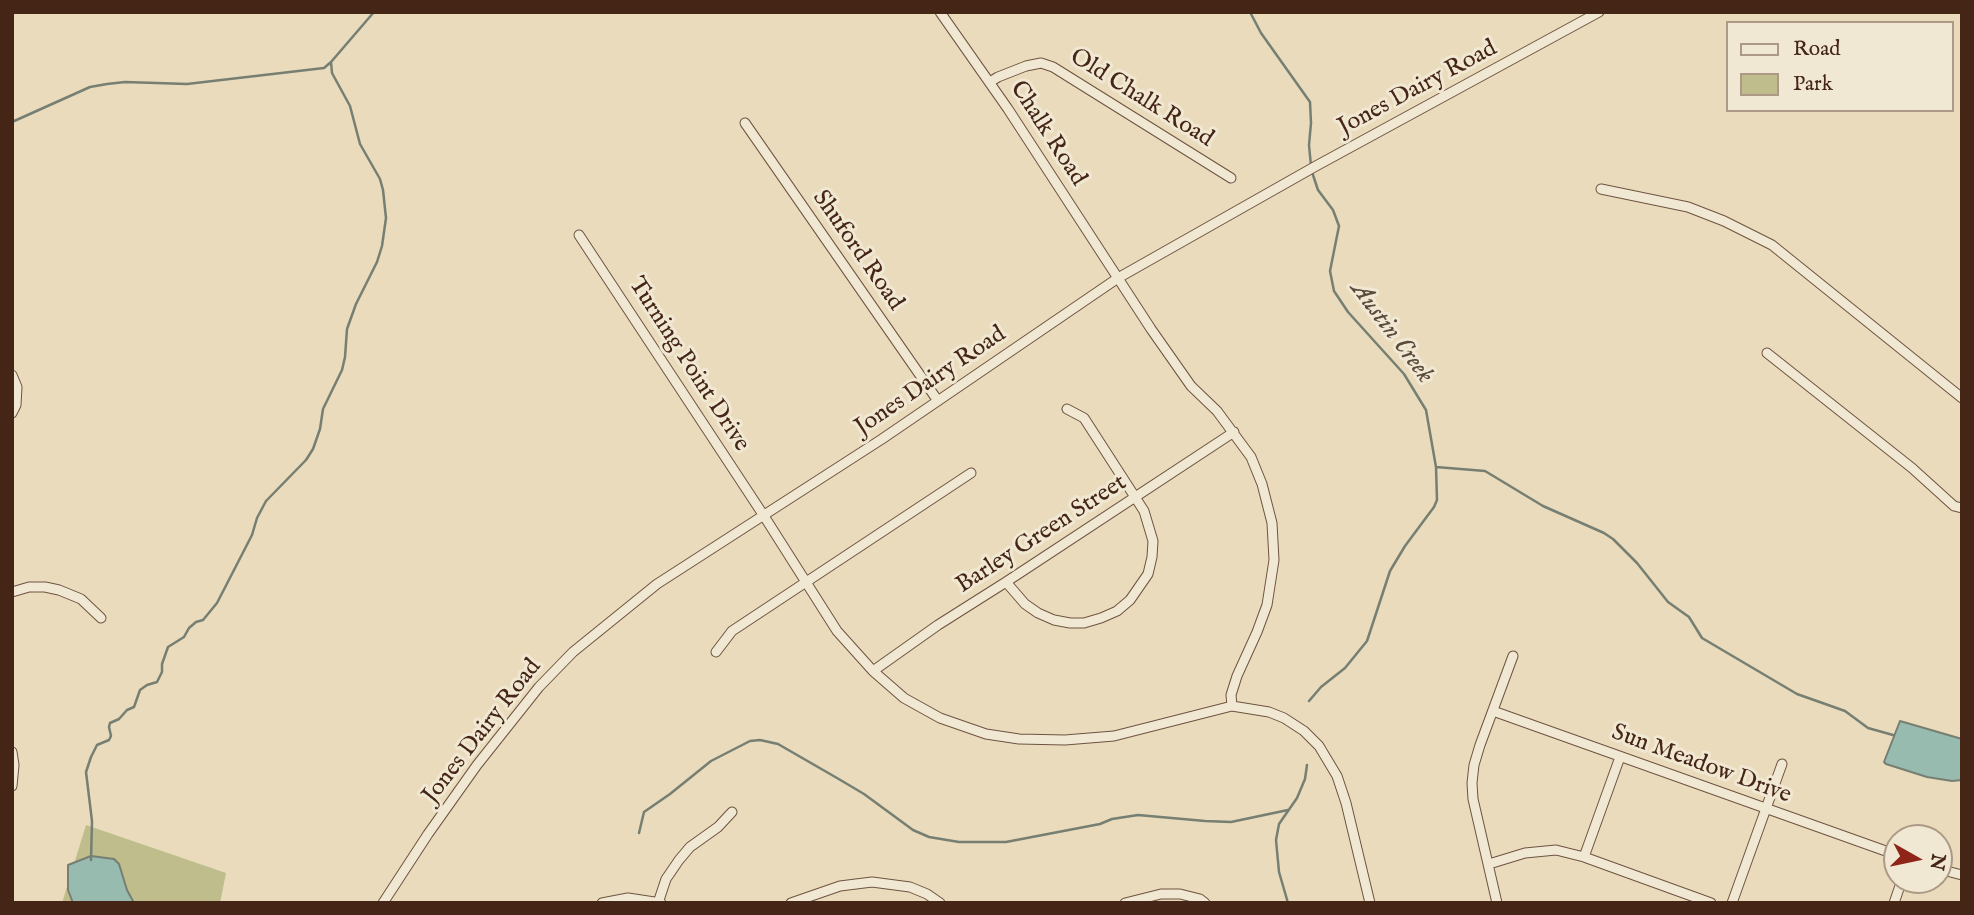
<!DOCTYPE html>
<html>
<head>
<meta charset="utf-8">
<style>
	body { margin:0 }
	#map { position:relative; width:1974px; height:915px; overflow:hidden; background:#e9dbbc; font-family:"IM FELL English",serif }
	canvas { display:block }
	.frame { position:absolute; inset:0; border:14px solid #452616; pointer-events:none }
	.legend { position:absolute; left:1726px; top:21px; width:228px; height:91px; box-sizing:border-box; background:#f1e8d3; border:2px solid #ac9a87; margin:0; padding:9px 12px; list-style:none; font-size:21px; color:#452616 }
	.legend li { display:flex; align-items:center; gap:14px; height:35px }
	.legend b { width:35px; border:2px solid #ac9a87 }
	.north { position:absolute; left:1883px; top:824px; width:70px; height:70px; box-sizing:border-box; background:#f1e8d3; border:2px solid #ac9a87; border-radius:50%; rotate:99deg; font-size:19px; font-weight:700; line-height:28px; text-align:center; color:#452616 }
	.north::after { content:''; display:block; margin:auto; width:24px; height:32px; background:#8f2418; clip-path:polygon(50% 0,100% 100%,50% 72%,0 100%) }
</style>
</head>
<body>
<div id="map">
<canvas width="1974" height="915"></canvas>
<div class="frame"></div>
<ul class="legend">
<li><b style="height:9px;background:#f1e8d3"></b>Road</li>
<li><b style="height:19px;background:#bfbd8b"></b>Park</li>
</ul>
<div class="north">N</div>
</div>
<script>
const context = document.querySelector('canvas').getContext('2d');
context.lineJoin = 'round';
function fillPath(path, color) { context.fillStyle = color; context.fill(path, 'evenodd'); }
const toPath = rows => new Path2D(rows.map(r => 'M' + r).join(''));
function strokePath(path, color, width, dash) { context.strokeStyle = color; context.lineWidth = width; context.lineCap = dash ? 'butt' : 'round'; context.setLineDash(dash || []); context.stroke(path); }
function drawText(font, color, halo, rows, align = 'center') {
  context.font = font + ' "IM FELL English",serif'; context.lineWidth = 6; context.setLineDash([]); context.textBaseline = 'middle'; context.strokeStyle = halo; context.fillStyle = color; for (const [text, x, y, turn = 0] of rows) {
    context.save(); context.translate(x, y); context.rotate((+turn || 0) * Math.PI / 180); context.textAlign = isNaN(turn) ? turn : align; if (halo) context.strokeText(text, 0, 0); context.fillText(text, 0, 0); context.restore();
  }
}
const green = toPath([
	[86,825,226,873,220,903,62,903]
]);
const water = toPath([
	[1900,721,1962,739,1962,780,1952,781,1927,777,1886,764,1884,762,1900,721],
	[91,856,114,859,119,864,127,890,134,903,73,903,68,890,68,865,91,856]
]);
const stream = toPath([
	[1250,12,1261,33,1310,102,1311,123,1309,145,1311,166],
	[12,122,90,87,107,84,125,82,187,84,324,68,331,62,374,12],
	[1436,467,1485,471,1543,506,1604,533,1613,539,1637,563,1668,602,1689,617,1702,638,1797,694,1845,711,1868,728,1893,735],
	[1309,701,1321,687,1345,668,1367,641,1390,571,1405,546,1434,507,1437,500,1436,467,1426,410,1404,374,1348,312,1334,291,1330,271,1339,226,1333,210,1318,190,1312,172],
	[639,833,644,812,670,794,711,761,750,741,760,740,778,744,837,778,864,794,913,830,929,837,959,842,1006,842,1100,824,1112,819,1138,815,1205,821,1231,822,1288,810],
	[91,860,92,821,86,772,91,757,97,745,109,740,111,736,109,727,110,723,119,719,127,710,134,707,140,690,147,685,157,682,162,672,162,664,168,647,184,637,189,628,196,622,203,620,217,603,252,535,257,518,266,501,306,460,313,449,320,429,323,409,342,370,345,357,347,329,356,304,377,262,382,246,386,218,383,190,380,179,360,144,350,106,332,73,331,62],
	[1288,903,1279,872,1276,840,1279,824,1297,798,1305,779,1307,765]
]);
const minor = toPath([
	[940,12,1008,109,1151,329,1191,386,1217,411,1251,457,1262,484,1272,523,1274,560,1267,605,1257,632,1237,676,1231,695,1232,706],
	[990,82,998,77,1026,66,1041,63,1053,67,1231,178],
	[745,123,938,401],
	[1601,189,1688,207,1724,221,1772,245,1962,398],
	[579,235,764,516,837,631,873,671,904,698,940,718,986,734,1019,739,1065,740,1114,736,1232,706,1269,712,1284,718,1304,731,1319,746,1337,776,1346,803,1370,903],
	[1767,353,1912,468,1954,506,1962,508],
	[12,375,17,387,16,405,12,413],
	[1006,582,1025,604,1038,613,1054,620,1070,623,1084,623,1101,618,1117,611,1130,600,1148,574,1152,557,1153,541,1144,511,1084,418,1067,409],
	[12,592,29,587,45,587,59,590,81,599,101,618],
	[716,652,732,631,971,473],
	[873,671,938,625,1006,582,1234,432],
	[1493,711,1897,855],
	[12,752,14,765,12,786],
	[1584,857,1620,757],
	[1489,864,1525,853,1556,850,1584,857,1711,903],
	[1939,869,1962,875],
	[383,903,428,834,477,765,539,687,573,652,657,584,882,439,1118,278,1316,166,1599,12],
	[602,903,628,898,661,903],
	[658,903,666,879,679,860,690,847,718,827,732,812],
	[791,903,840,886,872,882,910,887,927,894,940,903],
	[1125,903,1161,894,1180,894,1200,899,1205,903],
	[1497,903,1473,799,1472,783,1474,765,1480,745,1513,656],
	[1732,903,1782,764],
	[1894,903,1902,880]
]);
const streetNames = [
	["Jones Dairy Road",1418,89,-28],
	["Old Chalk Road",1141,99,32],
	["Chalk Road",1047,134,57],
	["Shuford Road",857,251,55],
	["Turning Point Drive",688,365,57],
	["Jones Dairy Road",931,382,-34],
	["Barley Green Street",1042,535,-33],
	["Jones Dairy Road",483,732,-52],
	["Sun Meadow Drive",1701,765,20]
];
const waterNames = [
	["Austin Creek",1391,333,53]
];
fillPath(green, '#bfbd8b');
fillPath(water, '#97bbaf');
strokePath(water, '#767f72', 2);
strokePath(stream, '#767f72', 2.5);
strokePath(minor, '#6e5340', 11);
strokePath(minor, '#f1e8d3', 9);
drawText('24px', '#452616', '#f1e8d3', streetNames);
drawText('italic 26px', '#5a4b3c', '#f1e8d3', waterNames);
</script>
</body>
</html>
